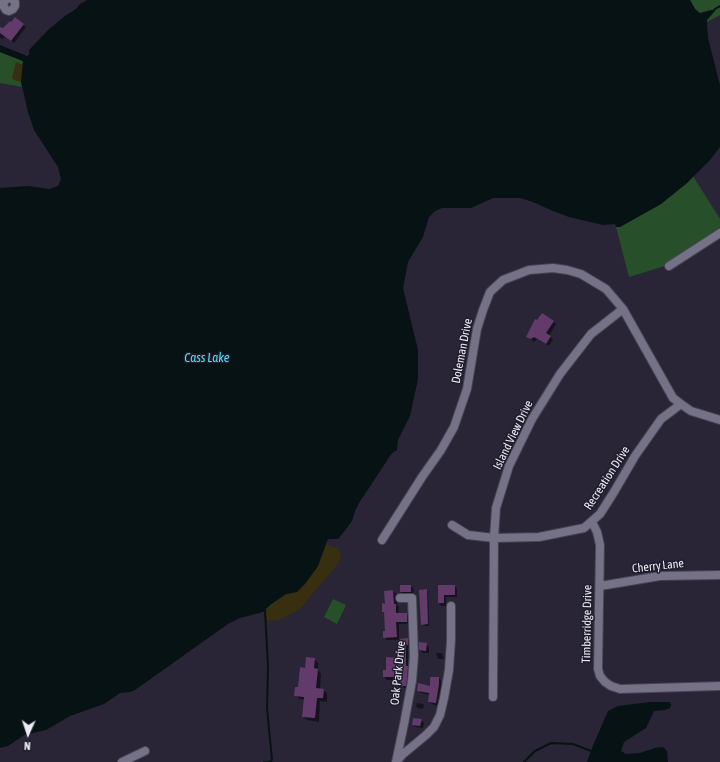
<!DOCTYPE html>
<html>
<head>
<meta charset="utf-8">
<style>
	body { margin:0 }
	#map { position:relative; width:720px; height:762px; overflow:hidden; background:#292536; font-family:"Asap Condensed",sans-serif }
	canvas { display:block }
	.north { position:absolute; left:8px; top:714px; width:40px; height:40px; -webkit-text-stroke:3px #1f1c2c; paint-order:stroke; rotate:183deg; font-size:11px; font-weight:700; line-height:16px; text-align:center; color:#eceaf6 }
	.north::after { content:''; display:block; margin:auto; width:14px; height:18px; background:#eceaf6; clip-path:polygon(50% 0,100% 100%,50% 72%,0 100%) }
</style>
</head>
<body>
<div id="map">
<canvas width="720" height="762"></canvas>
<div class="north">N</div>
</div>
<script>
const context = document.querySelector('canvas').getContext('2d');
context.lineJoin = 'round';
function fillPath(path, color) { context.fillStyle = color; context.fill(path, 'evenodd'); }
const toPath = rows => new Path2D(rows.map(r => 'M' + r).join(''));
function strokePath(path, color, width, dash) { context.strokeStyle = color; context.lineWidth = width; context.lineCap = dash ? 'butt' : 'round'; context.setLineDash(dash || []); context.stroke(path); }
function drawText(font, color, halo, rows, align = 'center') {
  context.font = font + ' "Asap Condensed",sans-serif'; context.lineWidth = 3; context.setLineDash([]); context.textBaseline = 'middle'; context.strokeStyle = halo; context.fillStyle = color; for (const [text, x, y, turn = 0] of rows) {
    context.save(); context.translate(x, y); context.rotate((+turn || 0) * Math.PI / 180); context.textAlign = isNaN(turn) ? turn : align; if (halo) context.strokeText(text, 0, 0); context.fillText(text, 0, 0); context.restore();
  }
}
const green = toPath([
	[690,0,720,0,720,15,707,22,695,9],
	[0,52,23,61,21,82,22,87,0,83],
	[693,176,720,219,720,231,668,265,629,277,616,227,620,227,661,204,687,183],
	[333,599,346,605,337,624,324,617]
]);
const sand = toPath([
	[16,62,23,65,21,82,14,80,12,78],
	[326,544,338,548,341,554,340,560,336,566,299,610,279,620,266,621,265,610,270,605,286,594,295,592,318,566]
]);
const water = toPath([
	[87,0,690,0,695,9,700,13,715,9,715,11,707,20,707,25,708,38,720,85,720,147,710,160,687,183,661,204,620,227,616,227,615,224,603,225,569,217,553,211,533,202,520,198,493,198,471,208,442,208,435,211,429,217,423,237,408,262,403,288,418,350,418,379,410,416,398,440,397,450,392,453,359,503,355,511,352,521,343,533,338,539,329,539,327,541,318,566,305,584,297,592,286,594,270,605,263,612,240,618,228,624,135,690,130,692,120,693,104,704,70,716,46,730,24,735,8,746,0,748,0,188,28,186,49,189,58,186,61,179,58,167,34,130,28,112,21,82,23,61,0,52,0,45,27,56,29,55,29,50,48,30,65,16,76,9,80,4],
	[650,702,669,702,670,703,671,705,670,708,665,710,654,711,646,728,624,742,621,751,626,754,640,753,655,748,663,747,667,751,668,762,587,762,592,748,608,711,618,706]
]);
const shadow = toPath([
	[23,25,26,27,14,43,5,36,3,39,0,38,0,28,3,30],
	[538,321,553,321,556,324,549,336,553,339,549,346,537,339,534,342,527,336],
	[401,586,411,586,414,589,413,595,403,595,401,592],
	[439,586,455,586,457,589,457,597,446,597,446,606,441,606,439,603],
	[427,590,428,592,429,626,424,626,422,624],
	[393,591,396,594,397,605,399,607,398,614,407,614,409,617,410,624,399,624,399,640,387,640,384,637,386,632,386,605],
	[407,639,410,642,410,648,408,648,408,668,410,669,408,688,404,688,402,685,401,680,387,680,384,677,386,671,400,659],
	[426,644,429,647,429,653,423,653,420,650],
	[436,653,442,653,444,659,438,659],
	[314,659,318,663,318,670,321,674,320,690,324,690,327,694,327,702,320,701,319,722,307,720,303,717,305,700,299,699,296,695,306,669],
	[439,678,441,681,442,687,438,706,432,704,429,702,430,695,421,693,418,690,431,687],
	[417,703,423,704,424,705,423,709,418,708,416,707],
	[421,720,424,723,423,728,416,727,413,724]
]);
const stream = toPath([
	[715,9,720,6],
	[264,762,270,762,272,760,267,708,268,667,265,610],
	[524,762,535,751,551,743,573,744,591,751]
]);
const building = toPath([
	[15,17,24,24,11,41,0,33,0,27,3,28,10,21,11,22],
	[542,313,554,321,546,333,551,336,546,344,534,337,531,339,526,337,535,319,537,320],
	[400,585,411,585,411,592,400,592],
	[438,585,455,585,455,595,444,595,444,603,438,603],
	[427,589,428,624,421,625,419,590],
	[393,590,394,604,396,604,396,613,407,613,407,622,396,622,397,637,383,638,383,631,385,631,384,612,382,612,382,603,385,604,384,591],
	[408,638,408,645,406,645,406,666,408,666,407,680,406,686,401,686,400,677,383,677,383,670,386,670,386,657,399,658,399,652,400,652,400,639],
	[419,642,427,643,426,651,419,650],
	[306,657,315,658,314,668,318,669,316,688,324,689,323,698,317,698,315,718,302,717,304,697,294,696,295,687,298,687,300,667,305,668],
	[430,677,439,677,439,684,436,703,428,702,429,693,417,691,418,683,430,686],
	[413,718,422,719,420,726,412,725]
]);
const street = toPath([
	[6,0,3,3,4,7,6,10,9,11,13,9,15,6,15,2,13,0],
	[669,266,720,233],
	[592,522,597,532,600,545,598,669,600,676,605,682,611,686,620,689,720,686],
	[452,525,468,535,494,538,539,537,584,528,600,514,614,492,635,456,661,419,681,404,691,411,720,420],
	[382,540,422,477,441,450,454,427,467,389,477,329,483,310,490,292,503,280,529,270,553,268,567,270,581,274,606,289,623,309,673,398,681,404],
	[600,586,660,576,720,575],
	[493,697,494,538,496,508,509,466,532,419,560,374,591,334,623,309],
	[397,761,402,755,426,735,434,727,440,715,444,698,449,670,451,640,451,606],
	[122,762,145,751],
	[396,762,404,724,412,681,414,656,412,598,400,598]
]);
const streetNames = [
	["Doleman Drive",462,351,-79],
	["Island View Drive",513,435,-64],
	["Recreation Drive",607,478,-57],
	["Cherry Lane",658,566,-6],
	["Timberridge Drive",587,624,-89],
	["Oak Park Drive",398,673,-84]
];
const waterNames = [
	["Cass Lake",207,358]
];
fillPath(green, '#274f29');
fillPath(sand, '#372f0f');
fillPath(water, '#061213');
fillPath(shadow, '#0007');
strokePath(stream, '#061213', 2);
fillPath(building, '#623b6b');
strokePath(street, '#464352', 10);
strokePath(street, '#757186', 8);
drawText('12px', '#eceaf6', '#1f1c2c', streetNames);
drawText('italic 13px', '#51deea', '#1f1c2c', waterNames);
</script>
</body>
</html>
